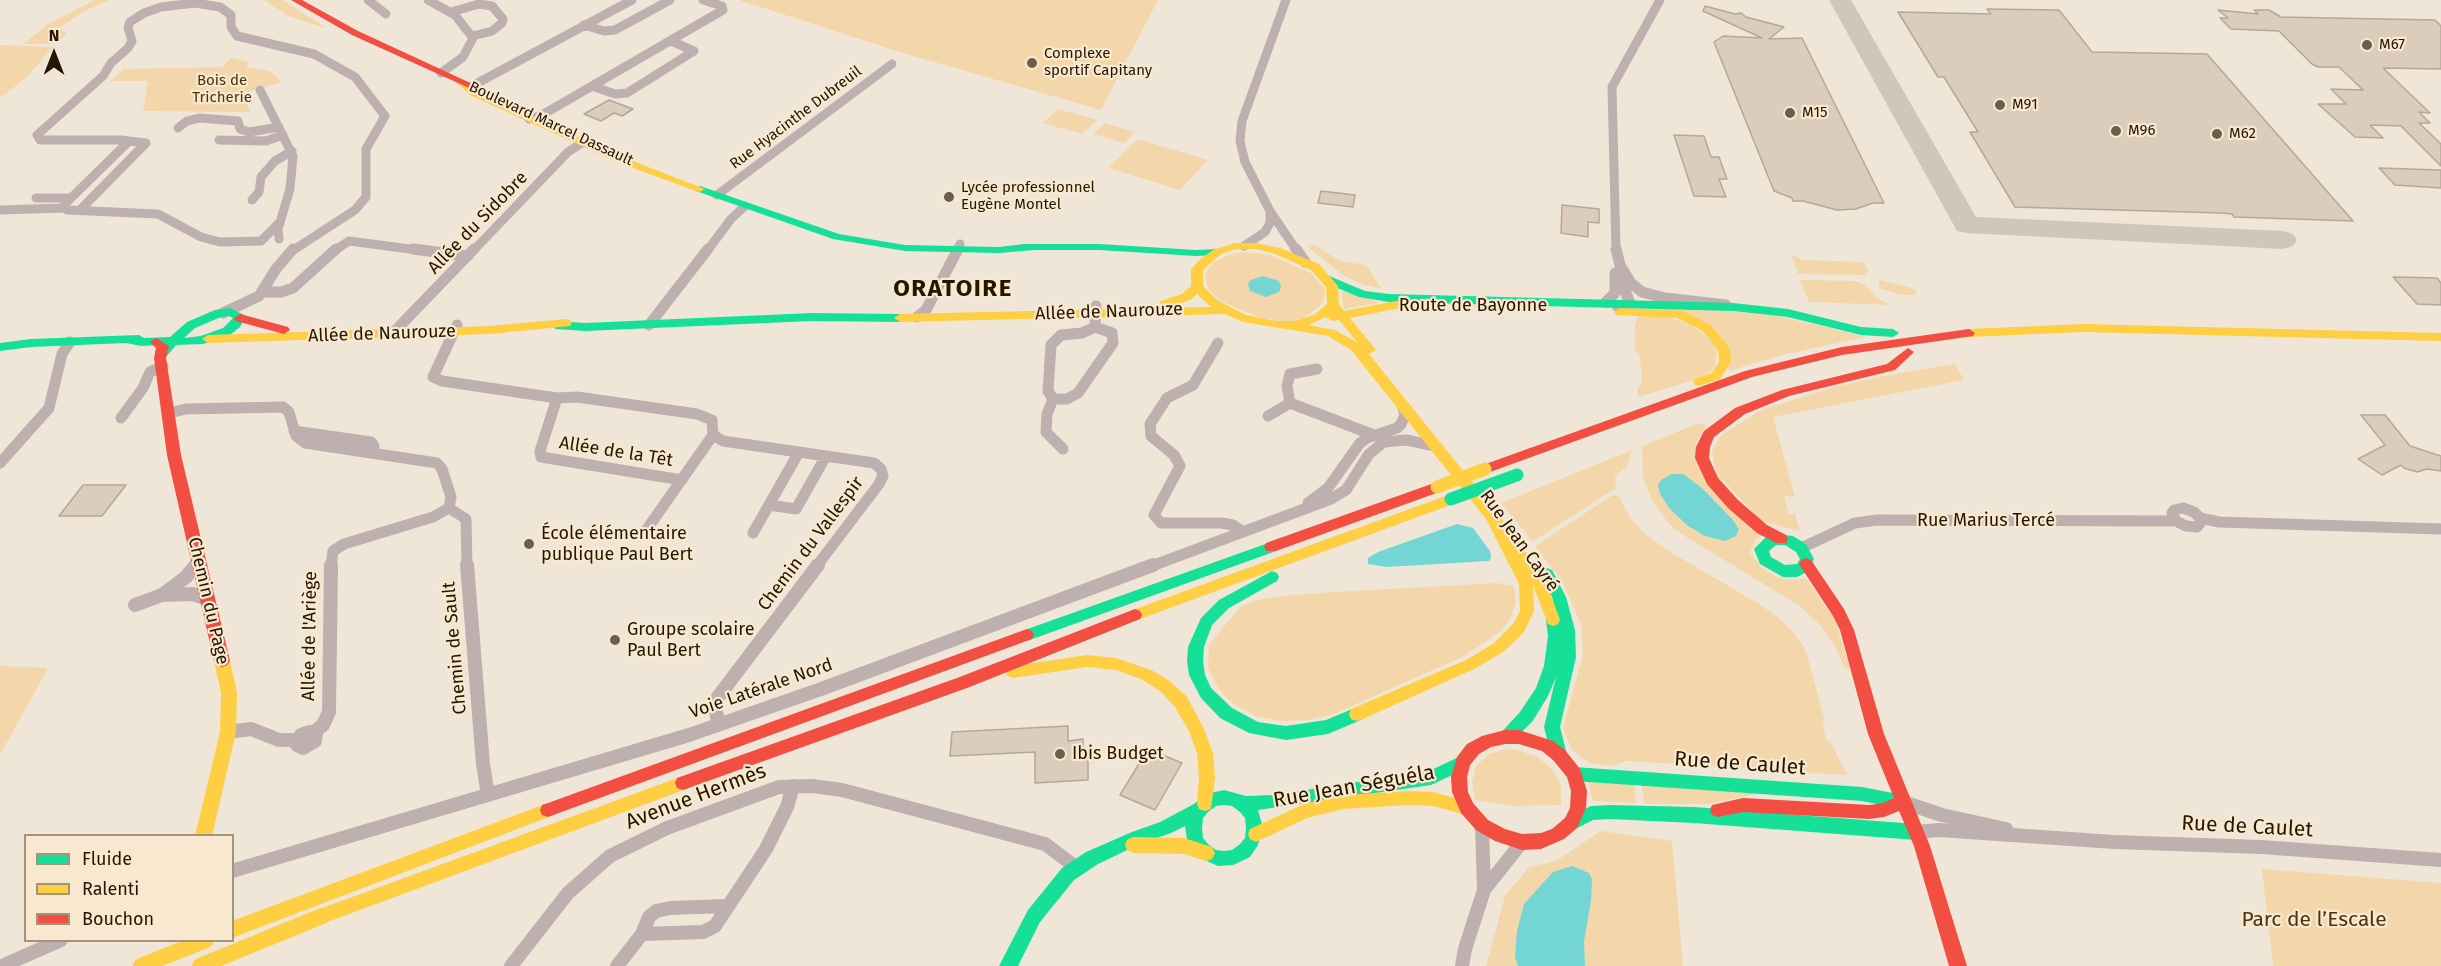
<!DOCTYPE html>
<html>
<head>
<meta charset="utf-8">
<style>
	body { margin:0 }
	#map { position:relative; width:2441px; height:966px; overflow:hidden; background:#efe6d8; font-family:"Fira Sans",sans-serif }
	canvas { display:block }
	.legend { position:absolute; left:24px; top:834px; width:210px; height:108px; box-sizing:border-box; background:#f8e8cf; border:2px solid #a3947c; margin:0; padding:8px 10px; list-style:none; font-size:18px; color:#241600 }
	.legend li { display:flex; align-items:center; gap:12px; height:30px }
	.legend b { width:30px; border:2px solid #a3947c }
	.north { position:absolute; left:24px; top:24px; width:60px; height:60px; -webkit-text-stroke:4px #f8e8cf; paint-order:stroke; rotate:0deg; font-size:16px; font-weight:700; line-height:24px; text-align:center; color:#241600 }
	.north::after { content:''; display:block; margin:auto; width:21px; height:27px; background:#241600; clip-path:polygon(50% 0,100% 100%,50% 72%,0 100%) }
</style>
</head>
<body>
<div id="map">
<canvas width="2441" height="966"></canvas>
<ul class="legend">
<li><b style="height:8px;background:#16e098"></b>Fluide</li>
<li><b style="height:8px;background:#ffcf43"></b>Ralenti</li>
<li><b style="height:8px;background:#f24e42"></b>Bouchon</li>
</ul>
<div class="north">N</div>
</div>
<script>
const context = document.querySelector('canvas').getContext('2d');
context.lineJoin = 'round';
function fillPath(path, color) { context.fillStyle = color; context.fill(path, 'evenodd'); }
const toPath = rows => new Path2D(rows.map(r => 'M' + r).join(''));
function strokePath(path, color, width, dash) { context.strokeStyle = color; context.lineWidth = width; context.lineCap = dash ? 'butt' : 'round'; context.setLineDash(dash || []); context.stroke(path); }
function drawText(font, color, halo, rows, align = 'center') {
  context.font = font + ' "Fira Sans",sans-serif'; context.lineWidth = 4.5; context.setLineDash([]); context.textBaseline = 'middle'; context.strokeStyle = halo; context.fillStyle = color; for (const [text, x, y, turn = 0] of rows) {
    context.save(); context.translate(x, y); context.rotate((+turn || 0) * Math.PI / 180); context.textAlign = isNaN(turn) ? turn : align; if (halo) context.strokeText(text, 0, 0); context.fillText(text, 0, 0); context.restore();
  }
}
const green = toPath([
	[94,0,109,0,83,12,59,28,67,34,54,44,23,44,47,25],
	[264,0,283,0,328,29,288,16],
	[739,0,1158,0,1101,110,903,53],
	[0,45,53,47,26,78,0,98],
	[231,58,249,62,246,67,269,71,282,82,244,93,250,112,143,111,148,81,110,81,124,69,222,67],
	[1058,109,1097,120,1082,134,1043,123],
	[1105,123,1135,132,1124,143,1093,134],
	[1138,139,1208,160,1180,190,1108,168],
	[1313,244,1340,261,1366,265,1382,289,1361,284,1343,275,1309,248],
	[1243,252,1270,255,1311,273,1325,289,1324,298,1320,306,1302,319,1287,322,1260,318,1219,300,1208,289,1205,273,1214,262,1231,254],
	[1791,254,1802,260,1863,262,1869,271,1864,275,1798,274],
	[1800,280,1855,281,1865,285,1878,299,1892,305,1809,302],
	[1879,280,1912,288,1916,291,1916,295,1901,295,1879,288],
	[1341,291,1377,301,1378,303,1344,309],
	[1666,309,1718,310,1782,317,1866,337,1786,354,1729,371,1728,349],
	[1638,315,1664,316,1698,327,1717,348,1715,367,1708,374,1697,379,1638,397,1638,387,1642,384,1640,356,1635,350,1635,326],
	[1955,364,1964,380,1773,417,1795,497,1784,496,1789,514,1795,514,1800,531,1761,521,1722,479,1715,467,1712,452,1720,436,1761,410,1838,386,1894,374],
	[1699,423,1706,426,1696,444,1762,535,1755,540,1750,553,1764,570,1777,577,1792,580,1806,578,1835,620,1850,669,1845,669,1836,648,1820,625,1800,606,1683,535,1669,524,1652,501,1643,477,1642,446],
	[1632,450,1628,465,1615,477,1616,488,1535,540,1532,541,1501,503],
	[1613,495,1618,495,1631,519,1645,534,1667,550,1759,604,1779,618,1795,634,1804,647,1808,658,1825,722,1822,723,1827,741,1830,741,1847,775,1778,771,1776,764,1765,764,1766,769,1625,761,1613,766,1593,764,1580,757,1571,748,1563,727,1583,655,1581,624,1562,581,1535,546],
	[1497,583,1514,586,1516,602,1510,619,1500,632,1464,656,1334,714,1307,720,1280,721,1255,716,1231,702,1218,688,1208,668,1209,645,1240,607,1253,601,1280,596,1333,592],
	[0,666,48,668,0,755],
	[1507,749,1517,750,1536,756,1552,769,1561,786,1561,805,1516,806,1475,800,1472,782,1476,766,1489,754],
	[1588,781,1634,784,1636,803,1593,801],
	[1641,784,1762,793,1707,804,1645,804],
	[1601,831,1672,841,1683,966,1486,966,1505,896,1529,867,1556,861],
	[2262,869,2441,883,2441,966,2273,966]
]);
const water = toPath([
	[1263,276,1279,281,1281,287,1279,292,1266,297,1250,291,1248,284,1251,280],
	[1672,474,1683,474,1702,488,1732,519,1739,529,1736,536,1725,541,1705,536,1688,526,1670,509,1660,494,1658,485,1661,480],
	[1457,524,1473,528,1490,551,1491,558,1489,561,1386,567,1368,564,1368,558,1378,552],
	[1572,866,1589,873,1592,879,1591,901,1584,941,1585,966,1518,966,1515,957,1517,931,1524,904,1553,872]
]);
const taxiway = toPath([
	[1829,0,1851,0,1976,217,2283,231,2293,234,2297,240,2293,246,2283,249,1967,233,1957,231,1829,0]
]);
const building = toPath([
	[1705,6,1735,14,1741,13,1746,17,1784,27,1769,39,1802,38,1884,203,1873,203,1856,209,1837,210,1803,201,1793,201,1792,198,1774,191,1714,42,1723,36,1762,38,1703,11,1705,6],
	[1987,9,2059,10,2092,52,2207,54,2353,221,2234,217,2232,214,2221,213,2015,207,1970,132,1978,132,1944,77,1938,77,1898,12,1991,14,1987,9],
	[2218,10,2258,14,2254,10,2269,10,2281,17,2435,20,2441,26,2441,69,2383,68,2430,113,2419,112,2430,123,2419,123,2441,144,2441,166,2401,126,2370,125,2383,138,2355,137,2318,104,2346,104,2331,89,2363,90,2339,67,2318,67,2312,64,2279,31,2231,29,2220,18,2228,18,2218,10],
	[609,100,633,109,622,116,614,113,601,121,584,114,609,100],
	[1674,135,1704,136,1711,157,1719,157,1727,179,1719,179,1726,197,1694,196,1674,135],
	[2379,168,2441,170,2441,188,2395,185,2379,168],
	[1321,191,1355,195,1353,207,1318,203,1321,191],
	[1562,205,1599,209,1599,223,1588,222,1588,237,1561,233,1562,205],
	[2393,277,2437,278,2441,283,2441,305,2417,304,2393,277],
	[2361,415,2385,415,2410,446,2441,456,2441,471,2427,469,2417,472,2404,468,2401,465,2382,475,2358,459,2385,445,2361,415],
	[83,485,126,485,102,516,59,516,83,485],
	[1068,726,1068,741,1083,739,1083,757,1088,757,1088,780,1035,783,1035,752,950,756,952,732,1068,726],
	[1148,749,1182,763,1155,810,1120,795,1148,749]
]);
const streetFar2 = toPath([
	[368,0,386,14],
	[428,0,455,15,473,38,463,57,441,73],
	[1286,0,1242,121,1240,141,1245,162,1270,211,1297,251],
	[451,12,479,4,492,6,503,19,502,23,492,31,473,36],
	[584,25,604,31,615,30,670,0],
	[472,86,632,0],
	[592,86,615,94,627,93,694,51,671,41],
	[260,90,293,156,290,189,278,229,279,239],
	[529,119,542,115,723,10,722,6,703,0],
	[178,128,187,121,199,118,238,121,240,129,249,132,279,127],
	[219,140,266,141,283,135],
	[717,195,892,64],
	[36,198,71,198],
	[252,200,259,192,261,177,275,161,292,151],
	[0,210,64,208],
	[80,210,146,143,121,140],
	[279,223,261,241,220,242,201,237,158,214,67,210,64,205,127,143,120,140,40,140,37,135,103,76,111,63,128,48,132,41,128,28,130,22,144,13,161,7,195,3,220,7,231,15,231,27,237,36,314,54,355,77,385,116,366,149,366,197,355,210,292,251],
	[1244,246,1265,232,1270,223,1270,211],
	[334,251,349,241,425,251],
	[473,251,568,152,588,139],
	[707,251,731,219,745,206],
	[957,251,960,244],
	[1616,251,1612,87,1660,0]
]);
const streetFar1 = toPath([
	[413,249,468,256],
	[1296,249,1305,262],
	[1616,249,1620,265,1631,283,1642,292,1665,298,1726,305],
	[262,292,281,292,293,288,336,249],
	[1606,302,1615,293,1615,273],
	[1617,306,1630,303,1621,280,1620,269],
	[223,313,259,296,276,269,293,249],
	[917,317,926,310,958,249],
	[457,325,433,377,442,381,557,398,540,451,541,457,682,480],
	[649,325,708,249],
	[393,333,474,249],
	[1218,343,1193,385,1167,398,1150,424,1151,436,1174,455,1180,466,1154,515,1161,523,1221,523,1233,525,1242,531],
	[1317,369,1290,374,1287,386,1290,403,1379,437],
	[557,398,577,397,697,414,712,420,713,435,723,441,874,463,881,469,883,476,879,484,816,567],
	[1053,399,1067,399,1078,393,1113,343,1112,333,1095,327],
	[169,413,186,409,283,407,289,412,296,436,305,443,437,463,442,469,451,497,449,508],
	[1268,416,1290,403],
	[121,418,143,388,150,372,163,366],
	[294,431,371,442,374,446,371,452],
	[1063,449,1046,432,1047,414,1053,399,1048,391,1051,345,1061,335,1082,333,1095,327,1096,306],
	[0,463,49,408,62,354,70,342],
	[1308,503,1328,488,1360,443,1367,438,1397,428,1401,424,1405,415,1402,404],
	[769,505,796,509,826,456],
	[449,508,466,519,467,567],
	[2183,508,2194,512,2200,518,2201,522,2197,527,2186,526,2176,521,2172,513,2174,510,2183,508],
	[2200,518,2219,522,2441,529],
	[647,529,713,435],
	[753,533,799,452],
	[1801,548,1855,523,1877,520,2176,521],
	[195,567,199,562],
	[331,567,333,551,344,544,433,517,449,508],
	[1149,567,1331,499,1346,490,1369,454,1384,442,1406,440,1435,446]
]);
const street = toPath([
	[196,565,186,577,162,595,193,594,208,599],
	[467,565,483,764,488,795],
	[135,605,162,595],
	[719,724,715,708,718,697,818,565],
	[228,732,251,729,279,740,297,740],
	[310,732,316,734,315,741,303,748,297,745,301,735,310,732],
	[314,732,323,725,329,712,331,565],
	[1903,802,1942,815,2006,829],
	[1916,832,1939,830,2114,842,2261,847,2441,860],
	[232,871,689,735,824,688,1153,565],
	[1484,890,1522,842],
	[642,934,703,932,715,926,766,849,787,807,793,786],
	[2,966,61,940],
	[511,966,568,893,610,856,667,828,779,787,812,786,842,790,1045,844,1077,868],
	[617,966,642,934,649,917,656,911,670,908,726,906],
	[1462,966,1465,949,1484,890,1482,825]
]);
const fast = toPath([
	[700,186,839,234,905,245,999,247,1024,244,1099,244,1196,250,1217,249,1223,252,1217,255,1196,256,1099,250,1034,250,999,253,905,251,833,239,696,191,695,189,700,186],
	[1329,276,1365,291,1389,294,1733,303,1788,309,1861,327,1893,329,1899,333,1893,337,1861,335,1788,317,1733,311,1389,302,1359,297,1325,283,1323,280,1325,277,1329,276],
	[230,308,246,316,240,327,231,334,203,344,176,345,166,357,162,358,156,354,163,345,141,346,126,343,31,347,0,351,0,343,31,339,139,335,144,338,170,337,187,322,215,310,230,308],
	[229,316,233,318,223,328,201,336,184,338,195,328,221,317,229,316],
	[812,313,900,314,906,318,900,322,812,321,585,331,556,329,550,325,556,321,585,323,812,313],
	[1773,534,1793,536,1806,544,1814,559,1807,572,1797,577,1783,577,1760,564,1754,549,1768,535,1773,534],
	[1776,545,1785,545,1796,552,1800,559,1797,564,1785,565,1771,557,1769,551,1776,545],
	[1271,542,1276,543,1278,547,1276,551,1027,641,1022,639,1020,635,1022,631,1271,542],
	[1547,568,1552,570,1566,597,1575,630,1576,657,1560,727,1567,755,1565,760,1559,762,1553,760,1551,755,1544,727,1556,677,1548,696,1532,722,1511,742,1505,744,1499,742,1497,737,1520,712,1536,688,1544,666,1548,636,1546,620,1548,616,1557,615,1552,597,1540,574,1542,570,1547,568],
	[1272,571,1277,573,1279,577,1277,581,1229,608,1212,625,1204,647,1203,661,1205,675,1211,688,1232,708,1258,722,1286,726,1326,720,1357,707,1363,709,1365,714,1363,719,1328,734,1286,740,1249,733,1220,718,1201,698,1189,675,1187,661,1188,647,1201,618,1219,600,1272,571],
	[1463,755,1469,757,1471,762,1469,767,1431,785,1258,810,1263,828,1258,845,1250,857,1233,865,1218,866,1198,857,1187,840,1185,826,1171,833,1142,843,1098,864,1074,880,1040,922,1018,966,999,966,1028,910,1062,868,1086,852,1132,832,1160,822,1194,804,1206,794,1224,790,1246,796,1273,795,1429,771,1463,755],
	[1224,805,1232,806,1240,812,1245,818,1246,828,1245,838,1240,844,1232,850,1224,851,1216,850,1208,844,1203,838,1202,828,1203,818,1208,812,1216,806,1224,805],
	[1574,767,1862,787,1903,795,1909,797,1911,802,1909,807,1903,809,1862,801,1574,781,1568,779,1566,774,1568,769,1574,767],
	[1610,805,1694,807,1916,824,1922,827,1924,832,1922,837,1916,840,1694,823,1610,819,1593,820,1571,831,1565,828,1563,823,1565,818,1591,806,1610,805]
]);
const slow = toPath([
	[462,80,476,91,625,158,705,189,700,192,696,191,617,162,470,95,457,83,462,80],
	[1235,243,1256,243,1280,248,1319,264,1338,286,1339,304,1344,311,1396,301,1400,302,1402,305,1400,308,1350,318,1376,350,1369,354,1502,519,1545,579,1560,620,1558,624,1553,626,1548,624,1533,585,1534,611,1524,632,1503,652,1476,668,1363,719,1357,721,1351,719,1349,714,1351,709,1466,660,1493,644,1513,624,1520,611,1519,584,1486,519,1351,350,1328,336,1243,322,1225,314,900,322,894,318,900,314,1165,308,1159,304,1161,301,1182,294,1191,286,1191,270,1198,261,1213,250,1235,243],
	[1236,249,1256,249,1273,253,1311,270,1326,287,1327,304,1314,315,1295,321,1276,321,1246,315,1217,300,1203,286,1203,270,1221,254,1236,249],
	[1197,294,1211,307,1165,308,1190,300,1197,294],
	[1326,317,1332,321,1339,320,1358,343,1335,330,1308,325,1326,317],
	[1620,308,1683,311,1711,325,1730,349,1731,362,1720,379,1699,386,1695,385,1693,382,1695,379,1712,373,1719,362,1718,350,1703,331,1677,318,1616,315,1614,312,1620,308],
	[566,319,570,320,572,323,570,326,490,334,208,343,202,339,208,335,490,326,566,319],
	[2083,324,2441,333,2441,341,2083,332,1969,337,1963,333,1969,329,2083,324],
	[1451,494,1456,495,1458,499,1456,503,1140,619,1135,621,1130,619,1128,615,1130,611,1451,494],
	[222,655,227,657,230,661,237,693,236,732,212,836,195,836,220,732,221,693,214,661,217,657,222,655],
	[1087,655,1116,658,1151,670,1170,681,1187,697,1204,729,1213,753,1215,778,1211,809,1205,811,1199,809,1197,804,1199,778,1197,753,1189,731,1175,707,1160,691,1141,679,1116,670,1087,667,1013,678,1008,676,1005,672,1008,668,1013,666,1087,655],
	[683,776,689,778,691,783,689,788,322,924,316,922,313,916,316,910,322,908,683,776],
	[1408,791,1433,792,1473,803,1475,808,1473,813,1467,815,1433,806,1408,805,1343,809,1307,818,1256,842,1250,839,1248,834,1250,829,1304,804,1343,795,1408,791],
	[548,803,554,805,556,810,554,815,232,938,232,921,548,803],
	[1133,837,1184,838,1212,847,1215,853,1212,859,1206,861,1184,854,1133,853,1127,850,1125,845,1127,840,1133,837]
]);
const jam = toPath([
	[291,0,302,0,358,31,477,86,469,88,352,35,291,0],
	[240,314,288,327,290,330,284,334,236,321,234,318,240,314],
	[1969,329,1975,333,1973,336,1842,355,1752,377,1490,472,1485,474,1478,469,1480,466,1745,371,1842,347,1969,329],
	[156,338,169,346,166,358,181,455,230,661,227,665,222,667,217,665,214,661,167,455,154,358,156,348,150,342,156,338],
	[1908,348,1914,352,1895,370,1789,396,1745,414,1714,437,1710,447,1709,458,1718,478,1738,500,1767,525,1786,535,1788,539,1786,543,1776,543,1757,533,1728,508,1707,484,1695,458,1696,447,1704,431,1735,408,1782,390,1887,364,1908,348],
	[1437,482,1442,483,1444,487,1442,491,1276,551,1266,551,1264,547,1266,543,1437,482],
	[1806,558,1811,560,1844,609,1854,630,1884,734,1930,846,1967,966,1949,966,1914,846,1899,811,1884,817,1869,819,1743,812,1718,817,1712,815,1710,810,1712,805,1743,798,1869,805,1883,803,1894,798,1868,734,1840,630,1833,616,1799,564,1801,560,1806,558],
	[1135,609,1140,611,1142,615,1140,619,967,688,683,790,677,788,675,783,677,778,957,678,1135,609],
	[1027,629,1032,631,1034,635,1032,639,548,817,542,815,540,810,542,805,548,803,1027,629],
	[1505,730,1519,730,1553,741,1565,750,1580,769,1587,791,1586,808,1577,828,1564,839,1541,849,1522,850,1495,841,1476,830,1461,813,1452,792,1451,777,1457,757,1467,744,1482,736,1505,730],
	[1505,744,1519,744,1542,751,1553,760,1567,777,1571,791,1570,808,1565,818,1552,829,1541,833,1522,834,1505,829,1488,820,1473,803,1468,792,1467,777,1470,765,1479,754,1491,747,1505,744]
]);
const fastBridge = toPath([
	[1451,499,1517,475]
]);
const slowBridgeFar1 = toPath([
	[1437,487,1485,469]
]);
const slowBridge = toPath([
	[141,966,206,940],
	[200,966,322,916]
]);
const markers = [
	[2367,45,6,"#6b5f4c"],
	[1032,63,6,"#6b5f4c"],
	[2000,105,6,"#6b5f4c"],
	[1790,113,6,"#6b5f4c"],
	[2116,131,6,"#6b5f4c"],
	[2217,134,6,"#6b5f4c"],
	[949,197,6,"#6b5f4c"],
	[529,544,6,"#6b5f4c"],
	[615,640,6,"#6b5f4c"],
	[1060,754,6,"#6b5f4c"]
];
const farPoinames = [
	["M67",2379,45],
	["Complexe",1044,54],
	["sportif Capitany",1044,71],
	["M91",2012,105],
	["M15",1802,113],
	["M96",2128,131],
	["M62",2229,134],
	["Lycée professionnel",961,188],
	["Eugène Montel",961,205]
];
const farParknames = [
	["Bois de",222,81],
	["Tricherie",222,98]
];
const farStreetnames = [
	["Rue Hyacinthe Dubreuil",796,118,-37],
	["Boulevard Marcel Dassault",551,124,25]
];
const streetNames = [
	["Allée du Sidobre",478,223,-46],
	["Route de Bayonne",1473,306],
	["Allée de Naurouze",1109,312,-2],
	["Allée de Naurouze",382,334,-2],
	["Allée de la Têt",616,452,9],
	["Rue Marius Tercé",1986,521],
	["Rue Jean Cayré",1519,541,54],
	["Chemin du Vallespir",811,544,-53],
	["Chemin du Page",208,601,77],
	["Allée de l'Ariège",310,636,-89],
	["Chemin de Sault",455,648,-95],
	["Voie Latérale Nord",761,689,-19]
];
const poiNames = [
	["École élémentaire",541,534],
	["publique Paul Bert",541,555],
	["Groupe scolaire",627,630],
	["Paul Bert",627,651],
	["Ibis Budget",1072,754]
];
const nearStreetnames = [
	["Rue de Caulet",1740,764,4],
	["Rue Jean Séguéla",1354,787,-10],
	["Avenue Hermès",696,797,-21],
	["Rue de Caulet",2247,827,3]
];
const nearParknames = [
	["Parc de l’Escale",2314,920]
];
const districtNames = [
	["ORATOIRE",953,289]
];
fillPath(green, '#f3d7aa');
fillPath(water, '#73d6d4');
fillPath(taxiway, '#d0c6bc');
fillPath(building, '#dbccbc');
strokePath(building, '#b6a899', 1.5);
strokePath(streetFar2, '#beb0ae', 9);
strokePath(streetFar1, '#beb0ae', 11);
strokePath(street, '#beb0ae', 14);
fillPath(fast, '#16e098');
fillPath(slow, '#ffcf43');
fillPath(jam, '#f24e42');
strokePath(fastBridge, '#16e098', 13);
strokePath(slowBridgeFar1, '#ffcf43', 13);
strokePath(slowBridge, '#ffcf43', 16);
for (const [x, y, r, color] of markers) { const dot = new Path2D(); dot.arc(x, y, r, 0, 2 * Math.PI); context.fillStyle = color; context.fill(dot); strokePath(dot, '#f8e8cf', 2); }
drawText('15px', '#241600', '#f8e8cf', farPoinames, 'left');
drawText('15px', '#49340f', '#f8e8cf', farParknames);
drawText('15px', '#241600', '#f8e8cf', farStreetnames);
drawText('18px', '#241600', '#f8e8cf', streetNames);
drawText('18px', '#241600', '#f8e8cf', poiNames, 'left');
drawText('21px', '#241600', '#f8e8cf', nearStreetnames);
drawText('21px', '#49340f', '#f8e8cf', nearParknames);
context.letterSpacing = '1.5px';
drawText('bold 24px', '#241600', '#f8e8cf', districtNames);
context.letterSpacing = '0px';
</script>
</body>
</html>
